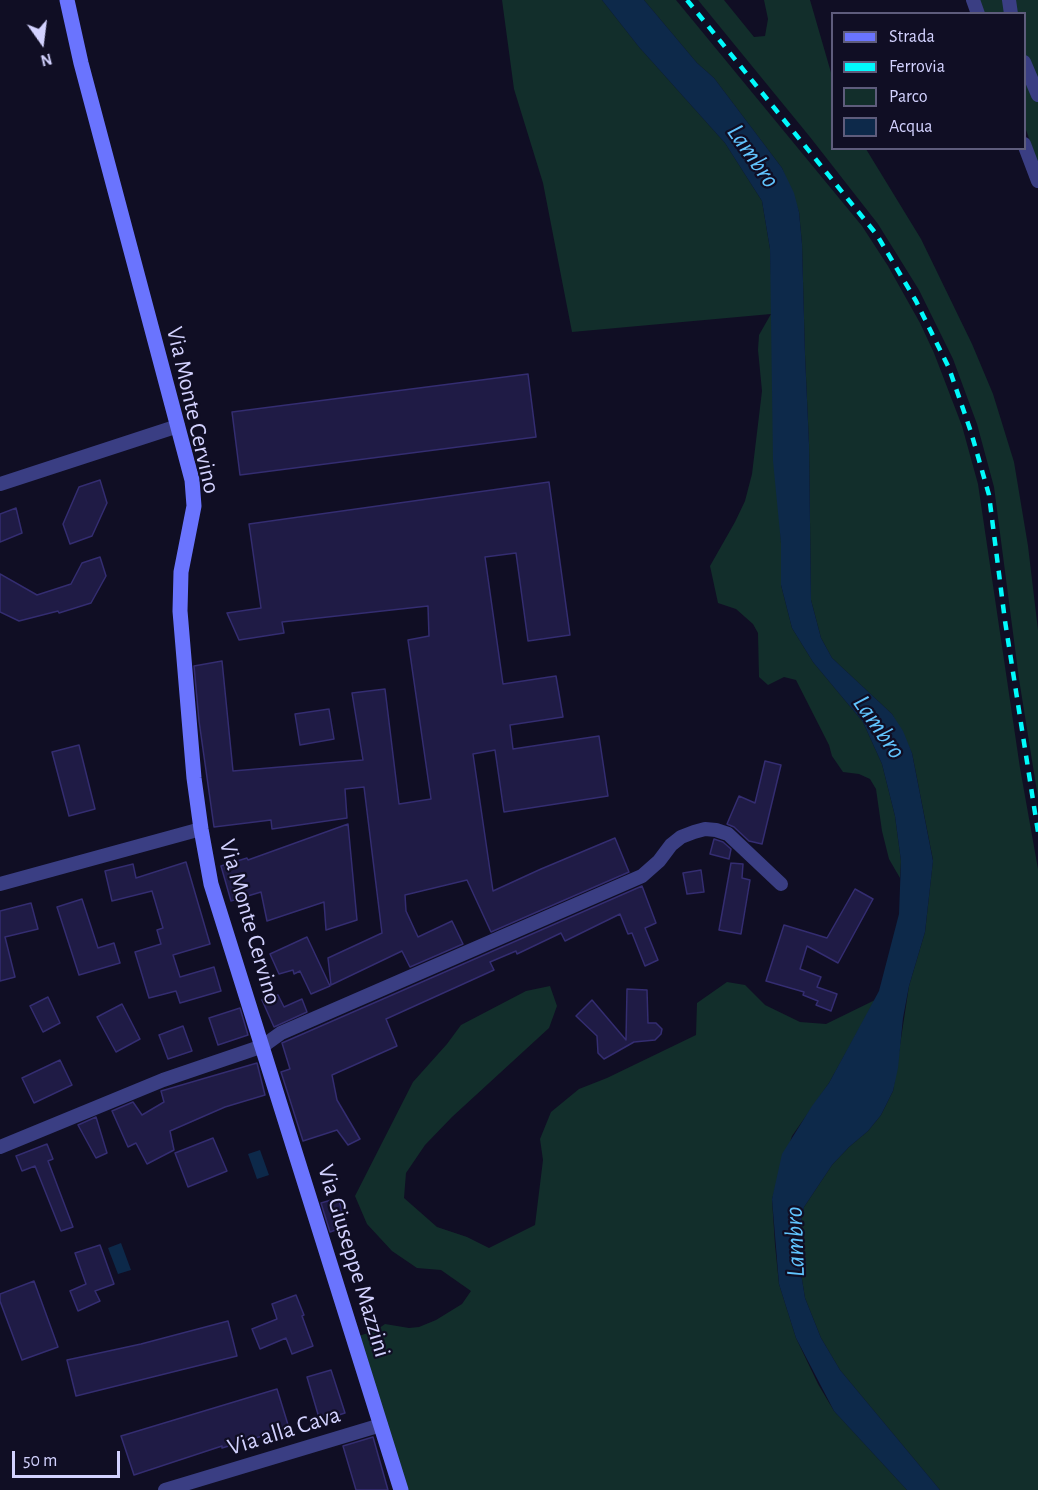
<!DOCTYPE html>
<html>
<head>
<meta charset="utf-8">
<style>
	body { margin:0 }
	#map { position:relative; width:1038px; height:1490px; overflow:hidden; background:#100e24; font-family:"Alegreya Sans",sans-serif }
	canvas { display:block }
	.legend { position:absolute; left:831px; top:12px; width:195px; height:138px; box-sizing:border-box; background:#100e24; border:2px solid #5e5c7c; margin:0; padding:8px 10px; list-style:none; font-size:18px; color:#d3d2ff }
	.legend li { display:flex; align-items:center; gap:12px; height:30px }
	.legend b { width:30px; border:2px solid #5e5c7c }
	.north { position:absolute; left:12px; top:12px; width:60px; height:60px; -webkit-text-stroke:4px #100e24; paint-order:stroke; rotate:166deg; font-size:16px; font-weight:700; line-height:24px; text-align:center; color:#d3d2ff }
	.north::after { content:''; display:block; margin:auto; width:21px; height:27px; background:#d3d2ff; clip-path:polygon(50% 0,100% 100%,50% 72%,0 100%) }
	.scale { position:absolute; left:12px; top:1451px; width:108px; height:27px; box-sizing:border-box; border:3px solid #d3d2ff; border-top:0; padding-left:8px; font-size:18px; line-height:21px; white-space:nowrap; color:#d3d2ff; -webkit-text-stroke:4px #100e24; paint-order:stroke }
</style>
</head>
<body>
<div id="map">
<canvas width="1038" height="1490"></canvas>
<ul class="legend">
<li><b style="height:8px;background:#6a74fe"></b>Strada</li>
<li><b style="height:8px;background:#01fafc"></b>Ferrovia</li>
<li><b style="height:16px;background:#122e2b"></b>Parco</li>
<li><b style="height:16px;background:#0d294a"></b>Acqua</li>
</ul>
<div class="north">N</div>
<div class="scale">50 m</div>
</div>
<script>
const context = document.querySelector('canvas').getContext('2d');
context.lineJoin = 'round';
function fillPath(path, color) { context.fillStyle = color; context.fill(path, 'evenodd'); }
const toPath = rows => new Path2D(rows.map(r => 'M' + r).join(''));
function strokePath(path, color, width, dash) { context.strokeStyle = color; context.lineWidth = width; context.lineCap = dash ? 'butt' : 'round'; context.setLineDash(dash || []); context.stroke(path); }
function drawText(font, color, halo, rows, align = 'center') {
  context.font = font + ' "Alegreya Sans",sans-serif'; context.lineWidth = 4.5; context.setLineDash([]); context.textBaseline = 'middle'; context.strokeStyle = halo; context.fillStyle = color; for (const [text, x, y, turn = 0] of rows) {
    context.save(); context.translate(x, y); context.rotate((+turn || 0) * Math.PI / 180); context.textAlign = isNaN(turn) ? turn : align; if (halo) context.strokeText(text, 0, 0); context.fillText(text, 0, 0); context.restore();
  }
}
const green = toPath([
	[502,0,602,0,639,47,725,143,762,201,770,249,781,543,781,585,792,628,813,662,863,722,882,764,895,816,901,861,900,878,889,859,882,831,876,789,870,779,859,774,843,772,832,756,829,745,796,680,784,677,768,685,759,677,758,633,753,624,736,609,718,603,710,566,735,522,745,501,752,474,762,391,758,350,759,335,771,314,572,332,543,183,514,89],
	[644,0,676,0,862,226,888,266,920,323,934,353,962,426,978,484,1020,768,1038,869,1038,1490,940,1490,840,1370,821,1338,805,1298,799,1261,799,1230,804,1207,832,1165,849,1147,868,1131,881,1115,893,1091,909,986,925,932,933,860,912,753,892,714,832,658,821,638,811,600,809,444,805,355,802,244,799,212,782,168,714,78,697,63],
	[698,0,724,0,754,37,765,36,768,19,764,0,810,0,832,76,832,148,866,149,921,239,972,344,993,394,1014,462,1028,546,1038,630,1038,798,1019,679,994,487,977,424,953,359,919,290,878,224,810,137],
	[979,0,1038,0,1038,164,1025,127,1024,14,984,13],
	[727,982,745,985,765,1005,800,1022,826,1024,875,1000,829,1083,792,1136,772,1199,775,1245,779,1284,796,1338,818,1384,834,1411,907,1490,401,1490,355,1337,375,1331,385,1324,409,1328,419,1327,436,1320,462,1304,471,1291,441,1270,417,1268,392,1251,367,1224,355,1196,413,1082,447,1044,461,1025,526,991,550,986,557,1006,549,1028,452,1117,425,1145,406,1173,404,1198,437,1227,467,1237,489,1248,535,1225,543,1160,540,1139,551,1112,579,1089,607,1078,696,1035,697,1003]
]);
const water = toPath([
	[602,0,644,0,697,63,714,78,782,168,794,193,799,212,802,244,805,355,809,444,811,600,821,638,832,658,892,714,903,731,912,753,933,861,925,932,909,986,903,1018,898,1068,893,1091,881,1115,868,1131,849,1147,832,1165,804,1207,799,1230,799,1261,805,1298,821,1338,840,1370,940,1490,907,1490,834,1411,796,1338,779,1284,772,1199,782,1154,812,1106,829,1083,879,991,899,914,901,861,895,816,882,764,863,722,813,662,792,628,781,585,781,543,773,461,770,249,762,201,725,143,639,47],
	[260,1150,269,1175,257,1179,248,1154],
	[121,1243,131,1270,118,1274,108,1248]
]);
const building = toPath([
	[528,374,536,437,240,475,232,412,528,374],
	[100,480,107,503,92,536,70,544,63,524,79,487,100,480],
	[549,482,570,635,528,641,516,553,485,557,503,684,556,676,563,717,510,725,513,749,599,736,608,796,504,812,495,750,473,754,493,891,541,869,615,838,629,872,491,932,467,880,405,895,406,911,418,937,452,921,463,944,410,967,402,951,331,985,328,958,382,933,364,787,345,789,347,818,272,829,271,820,214,827,199,721,194,666,222,661,233,771,363,760,352,693,385,689,399,804,431,799,408,640,429,636,428,606,282,622,284,633,239,640,227,613,261,608,249,524,549,482],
	[16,508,22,533,0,542,0,514,16,508],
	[100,557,106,576,91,603,59,613,58,611,19,621,0,612,0,574,37,595,71,584,82,563,100,557],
	[329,709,334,739,300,745,295,714,329,709],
	[79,745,95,809,69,816,52,752,79,745],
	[765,761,781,765,762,844,749,841,734,827,727,824,739,796,755,803,765,761],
	[348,824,357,920,326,930,324,902,267,921,261,892,231,901,221,866,247,858,248,860,348,824],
	[714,839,723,842,731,849,729,859,710,854,714,839],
	[186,862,210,944,173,955,180,977,214,967,221,991,180,1003,176,991,149,998,135,952,161,944,157,930,163,928,152,891,112,901,105,871,133,864,136,878,186,862],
	[731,863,743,864,742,878,750,880,741,934,719,930,731,863],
	[701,870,704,892,687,894,683,873,701,870],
	[642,886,656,923,645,928,658,960,645,966,632,933,628,934,620,914,565,941,561,933,517,954,516,951,490,962,494,970,386,1019,397,1046,332,1075,337,1100,360,1139,348,1145,337,1130,303,1141,281,1072,290,1069,282,1043,642,886],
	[855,889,873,899,838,963,807,946,800,969,821,977,817,987,837,994,831,1011,816,1005,818,1001,803,995,804,992,766,981,784,925,827,938,855,889],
	[82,899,98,948,114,943,120,963,79,975,57,907,82,899],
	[31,903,38,929,5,937,15,977,0,981,0,911,31,903],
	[307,937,330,986,311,994,300,971,294,974,293,970,279,974,270,954,307,937],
	[627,989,647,990,648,1023,656,1023,662,1029,661,1034,655,1040,634,1042,604,1059,598,1053,597,1036,576,1016,592,1000,626,1040,627,989],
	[278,995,284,1007,302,999,307,1012,274,1027,262,1000,278,995],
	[48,997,60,1023,43,1032,30,1006,48,997],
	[122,1004,140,1039,116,1052,97,1017,122,1004],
	[240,1008,248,1035,218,1045,209,1018,240,1008],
	[183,1026,192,1051,168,1059,159,1035,183,1026],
	[60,1060,72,1085,34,1103,22,1078,60,1060],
	[257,1063,265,1095,225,1107,170,1131,174,1150,147,1164,136,1143,128,1147,112,1111,133,1102,142,1115,164,1102,161,1091,257,1063],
	[96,1117,107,1153,96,1158,78,1125,96,1117],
	[213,1138,227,1171,188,1187,175,1153,213,1138],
	[47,1144,53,1159,48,1161,73,1227,61,1231,35,1166,22,1171,16,1156,47,1144],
	[338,1198,347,1226,330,1232,321,1203,338,1198],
	[100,1245,114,1284,95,1291,100,1301,78,1311,70,1291,86,1284,75,1253,100,1245],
	[34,1281,58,1347,22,1360,0,1301,0,1294,34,1281],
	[296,1295,304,1315,302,1316,313,1346,292,1354,286,1338,260,1349,252,1329,277,1319,272,1304,296,1295],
	[228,1321,237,1356,76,1396,67,1360,141,1344,228,1321],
	[331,1370,345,1413,320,1421,307,1377,331,1370],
	[277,1389,289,1428,222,1448,222,1446,134,1475,121,1436,277,1389],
	[373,1437,388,1490,356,1490,343,1446,373,1437]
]);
const street = toPath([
	[973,0,978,14],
	[1009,0,1011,14],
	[1024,62,1038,95],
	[1024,144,1038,181],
	[0,484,178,426],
	[0,884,201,829],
	[0,1147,163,1080,263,1046,281,1033,642,876,659,861,671,845,681,837,694,832,705,829,716,830,728,834,781,884],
	[165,1490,381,1425]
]);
const secondary = toPath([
	[67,0,81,63,192,480,194,506,181,572,180,611,194,778,201,829,211,884,401,1490]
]);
const rail = toPath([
	[687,0,877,235,916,301,949,368,971,432,989,495,1005,621,1038,832]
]);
const streetNames = [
	["Via Monte Cervino",193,410,77],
	["Via Monte Cervino",250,922,74],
	["Via Giuseppe Mazzini",354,1261,73],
	["Via alla Cava",284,1431,-17]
];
const waterNames = [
	["Lambro",753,156,55],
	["Lambro",879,727,55],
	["Lambro",795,1242,-92]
];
fillPath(green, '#122e2b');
fillPath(water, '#0d294a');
fillPath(building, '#1f1b45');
strokePath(building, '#342d71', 1.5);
strokePath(street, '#3a3e83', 14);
strokePath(secondary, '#6a74fe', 15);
strokePath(rail, '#01fafc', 4.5, [9, 8]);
drawText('24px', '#d3d2ff', '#100e24', streetNames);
drawText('italic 26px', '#61c4fe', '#100e24', waterNames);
</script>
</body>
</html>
